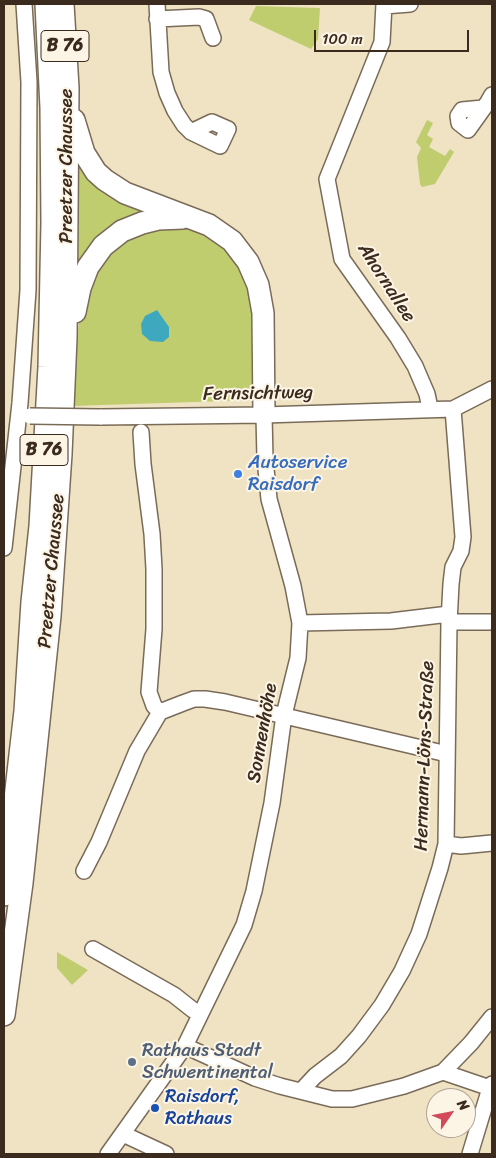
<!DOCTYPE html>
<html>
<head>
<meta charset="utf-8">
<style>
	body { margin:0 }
	#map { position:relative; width:496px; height:1158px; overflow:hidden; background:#efe3c4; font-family:Sriracha,sans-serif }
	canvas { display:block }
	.frame { position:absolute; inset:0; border:5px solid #3b2a1e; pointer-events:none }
	.north { position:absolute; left:426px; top:1088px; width:50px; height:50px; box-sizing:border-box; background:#fcf5e5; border:1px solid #afa495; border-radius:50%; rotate:57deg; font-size:14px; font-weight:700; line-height:20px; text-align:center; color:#3b2a1e }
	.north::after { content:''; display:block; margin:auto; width:18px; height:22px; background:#d1495b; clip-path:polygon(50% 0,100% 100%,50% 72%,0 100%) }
	.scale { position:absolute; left:314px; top:30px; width:155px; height:22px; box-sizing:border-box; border:2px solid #3b2a1e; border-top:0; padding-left:6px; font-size:15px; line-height:18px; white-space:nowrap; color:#3b2a1e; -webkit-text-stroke:4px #fcf5e5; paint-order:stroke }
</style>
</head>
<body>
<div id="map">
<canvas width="496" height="1158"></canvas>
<div class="frame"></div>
<div class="north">N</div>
<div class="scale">100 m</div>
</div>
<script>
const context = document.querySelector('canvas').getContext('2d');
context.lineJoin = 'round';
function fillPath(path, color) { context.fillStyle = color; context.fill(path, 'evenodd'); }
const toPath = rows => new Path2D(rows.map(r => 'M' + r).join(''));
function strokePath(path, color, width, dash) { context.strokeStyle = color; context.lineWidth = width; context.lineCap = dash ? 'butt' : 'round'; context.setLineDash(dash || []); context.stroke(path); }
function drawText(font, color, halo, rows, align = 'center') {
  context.font = font + ' Sriracha,sans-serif'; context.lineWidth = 4; context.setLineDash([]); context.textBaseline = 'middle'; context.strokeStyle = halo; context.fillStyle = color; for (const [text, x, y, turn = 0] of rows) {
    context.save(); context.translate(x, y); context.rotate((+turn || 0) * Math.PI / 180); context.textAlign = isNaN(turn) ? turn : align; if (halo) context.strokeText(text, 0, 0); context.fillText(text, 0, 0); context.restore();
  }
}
const green = toPath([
	[256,6,320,8,318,39,311,49,249,20],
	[427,120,433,123,427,135,433,139,429,147,445,156,450,149,454,152,435,184,422,187,420,184,417,157,421,148,416,142],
	[78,155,154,215,75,280],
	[169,224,201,230,227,246,246,273,256,311,256,400,73,406,76,343,84,291,119,239],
	[57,952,88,970,72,985,57,968]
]);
const water = toPath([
	[157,310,169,327,169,337,163,342,150,341,142,334,141,324,145,316]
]);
const minor = toPath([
	[157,4,161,72,167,93,175,111,184,125,191,132,220,146,228,129,212,122,191,132],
	[384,4,382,42,327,179,342,259,398,338,415,366,427,394,430,408],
	[384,6,410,4],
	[157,19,199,17,206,19,213,38],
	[483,108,462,110,458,116,459,123,468,130,488,102,492,95],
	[100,417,264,415,453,409,492,389],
	[141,432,143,464,152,534,154,569,154,629,149,692,154,706,160,712],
	[4,548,20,403,28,290,29,82,24,4],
	[449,622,492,622],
	[300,623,391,621,449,614],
	[446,844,461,846,492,843],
	[84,871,99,842,137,751,160,712,183,703,194,699,205,699,225,702,447,754],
	[93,949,174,995,193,1010,200,1014],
	[185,1046,255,1078,280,1086,332,1099,352,1099,404,1086,443,1072,490,1088],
	[443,1072,471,1043,492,1017],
	[301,1091,315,1076,341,1056,359,1036,382,1005,402,971,419,934,440,868,446,844,449,622,451,584,453,567,461,551,463,537,453,409],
	[123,1134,166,1154],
	[108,1154,185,1046,244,925,254,891,272,803,284,715,298,658,300,623,293,586,269,499,265,459,264,415],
	[470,1154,490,1088,492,1084]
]);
const highway = toPath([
	[74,120,84,153,96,172,105,180,125,193,209,225,232,241,248,262,258,285,263,313,264,415],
	[75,312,80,288,88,267,103,246,122,231,142,223,158,219,183,218],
	[4,895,25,711,32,602,40,526,49,367,52,223,51,108,46,4],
	[4,1015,22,883,50,616,61,454,66,338,68,88,63,4]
]);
const minorBridge = toPath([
	[30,416,100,417]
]);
const markers = [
	[238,474,5,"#3f7fe0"],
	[132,1062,5,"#5c6f8a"],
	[155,1108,5,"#1a4fb4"]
];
const shields = [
	[65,46,48],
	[44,450,48]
];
const shieldNames = [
	["B 76",65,46],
	["B 76",44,450]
];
const streetNames = [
	["Preetzer Chaussee",67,166,-90],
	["Ahornallee",386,283,57],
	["Fernsichtweg",258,394,-1],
	["Preetzer Chaussee",52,571,-85],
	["Sonnenhöhe",263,733,-80],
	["Hermann-Löns-Straße",425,756,-88]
];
const shopNames = [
	["Autoservice",248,463],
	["Raisdorf",248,485]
];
const serviceNames = [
	["Rathaus Stadt",142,1051],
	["Schwentinental",142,1073]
];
const transitNames = [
	["Raisdorf,",165,1097],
	["Rathaus",165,1119]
];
fillPath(green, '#c0cd6f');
fillPath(water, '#3ea9be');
strokePath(minor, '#7a6b58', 18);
strokePath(highway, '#7a6b58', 24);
strokePath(minor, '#fff', 15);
strokePath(highway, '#fff', 21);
strokePath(minorBridge, '#7a6b58', 18, []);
strokePath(minorBridge, '#fff', 15);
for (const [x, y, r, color] of markers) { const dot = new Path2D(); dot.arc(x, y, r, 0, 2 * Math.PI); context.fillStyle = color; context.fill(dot); strokePath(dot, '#fcf5e5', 2); }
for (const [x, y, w] of shields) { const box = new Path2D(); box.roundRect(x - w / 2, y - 15.5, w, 31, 4); context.fillStyle = '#fcf5e5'; context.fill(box); strokePath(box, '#3b2a1e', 1); }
drawText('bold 18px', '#3b2a1e', null, shieldNames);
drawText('19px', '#3b2a1e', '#fcf5e5', streetNames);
drawText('19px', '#366cbe', '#fcf5e5', shopNames, 'left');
drawText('19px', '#4e5e75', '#fcf5e5', serviceNames, 'left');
drawText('19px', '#164399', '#fcf5e5', transitNames, 'left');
</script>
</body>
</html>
